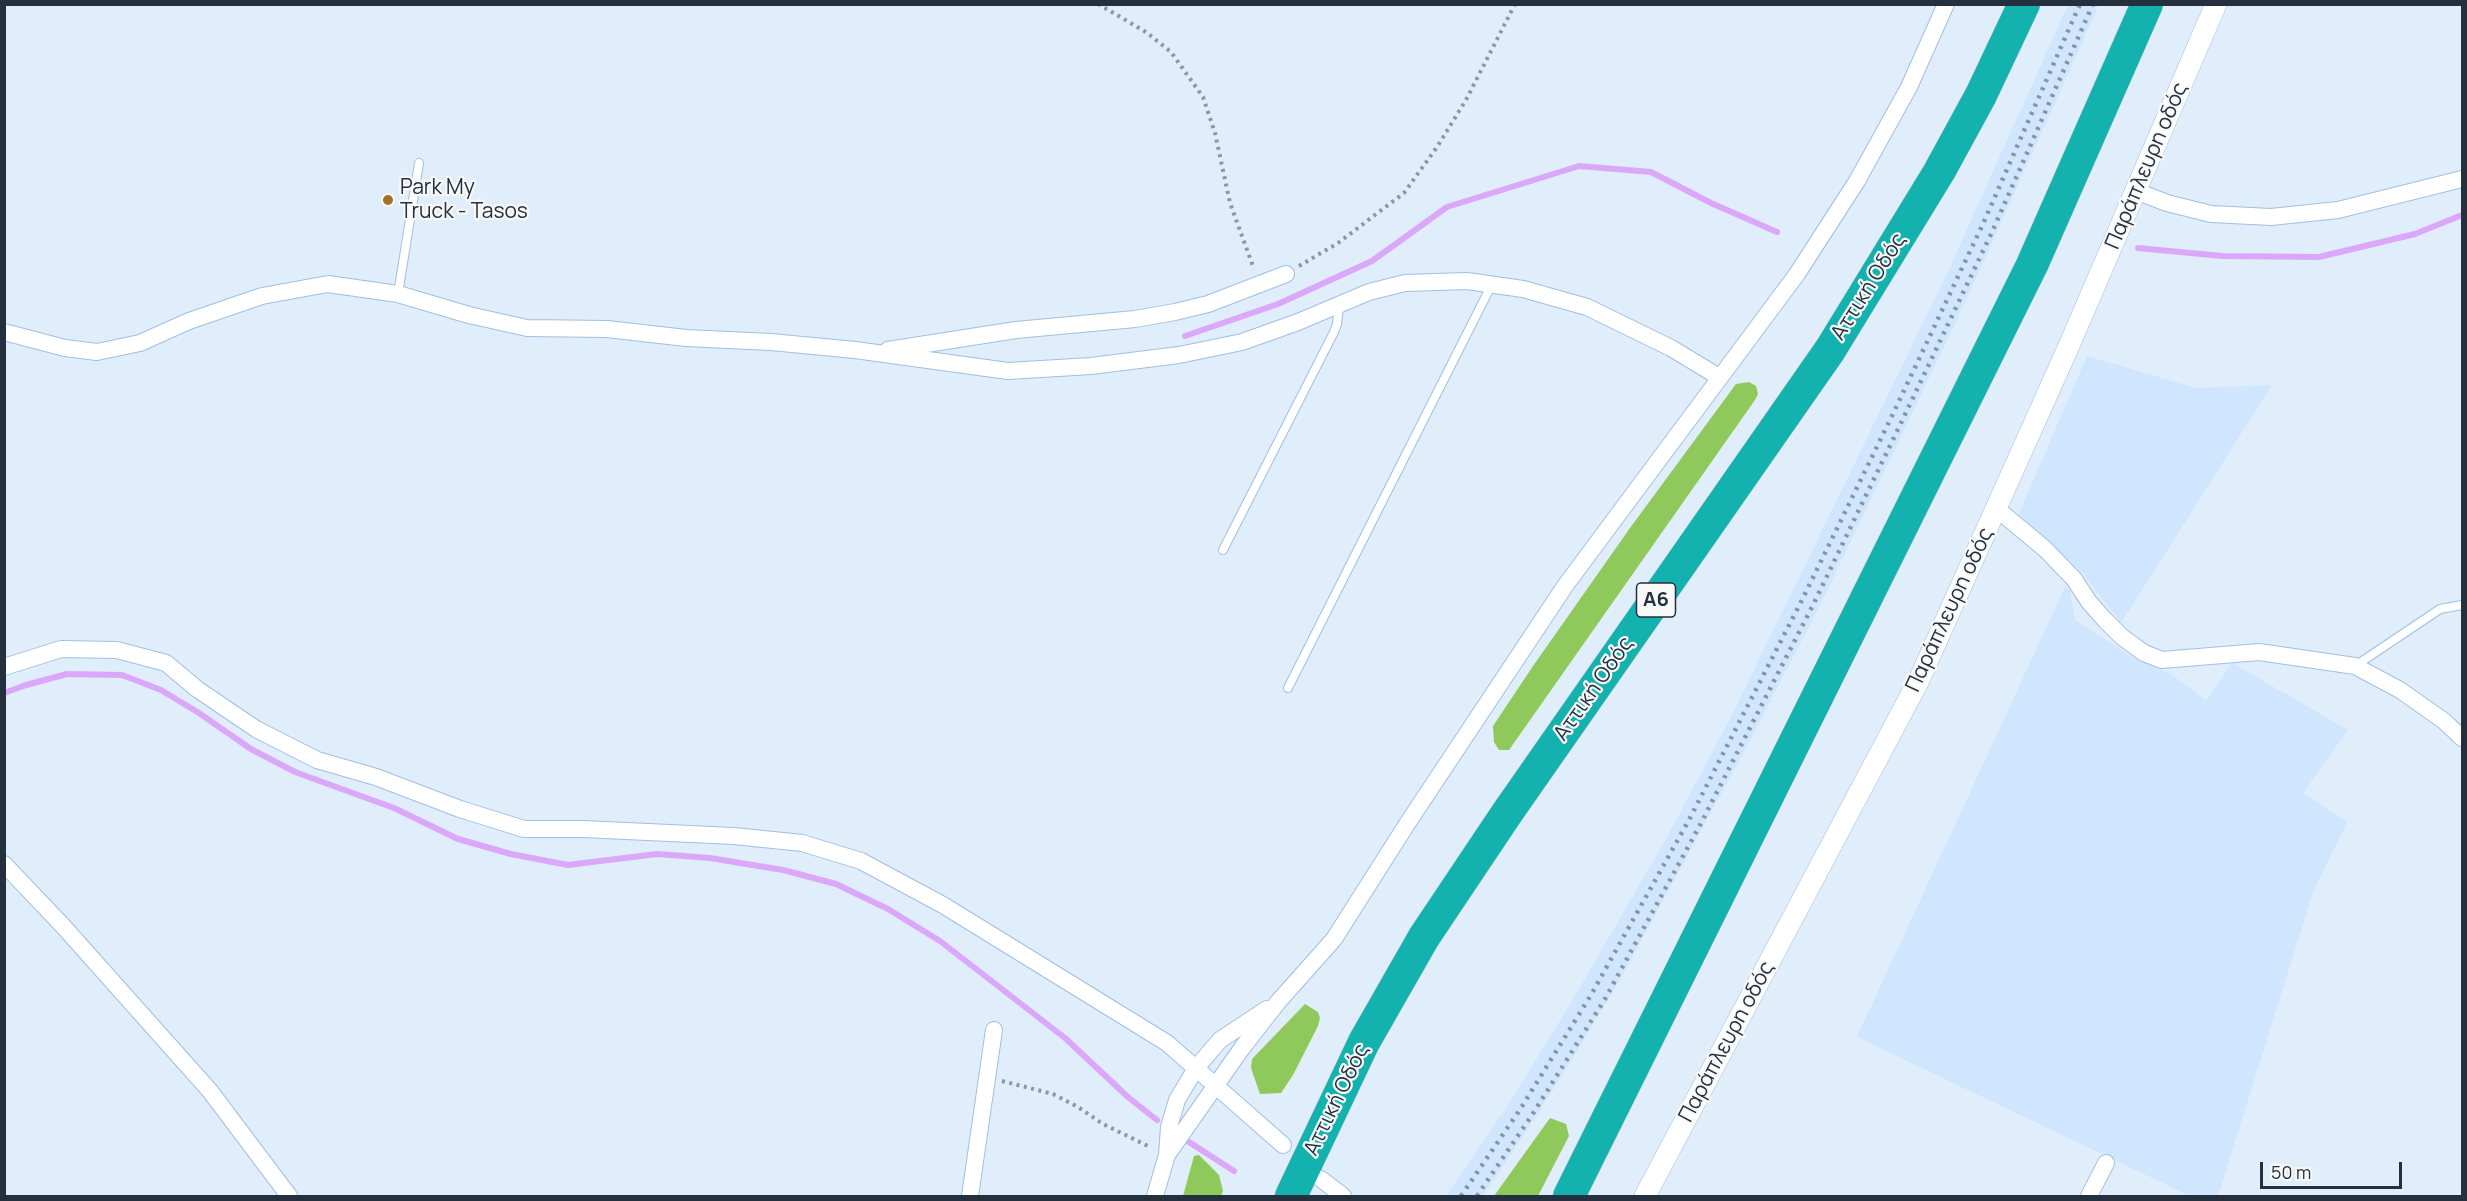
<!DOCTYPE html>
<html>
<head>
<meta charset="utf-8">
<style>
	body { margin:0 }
	#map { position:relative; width:2467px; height:1201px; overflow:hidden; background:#e0edfb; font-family:Manrope,sans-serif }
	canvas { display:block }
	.frame { position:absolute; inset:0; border:6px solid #24303e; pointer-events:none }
	.scale { position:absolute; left:2260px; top:1162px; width:142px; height:27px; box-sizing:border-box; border:3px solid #24303e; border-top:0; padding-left:8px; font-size:18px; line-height:21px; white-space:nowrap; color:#24303e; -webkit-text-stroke:4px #f8f8f8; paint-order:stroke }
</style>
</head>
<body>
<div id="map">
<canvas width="2467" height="1201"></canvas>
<div class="frame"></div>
<div class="scale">50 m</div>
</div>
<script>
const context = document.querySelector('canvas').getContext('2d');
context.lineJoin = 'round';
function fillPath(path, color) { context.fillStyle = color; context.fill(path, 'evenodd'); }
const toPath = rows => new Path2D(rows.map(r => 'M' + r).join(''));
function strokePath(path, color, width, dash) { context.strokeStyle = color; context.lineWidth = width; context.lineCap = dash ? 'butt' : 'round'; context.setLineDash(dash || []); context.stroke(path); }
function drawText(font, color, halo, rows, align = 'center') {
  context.font = font + ' Manrope,sans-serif'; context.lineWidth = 4.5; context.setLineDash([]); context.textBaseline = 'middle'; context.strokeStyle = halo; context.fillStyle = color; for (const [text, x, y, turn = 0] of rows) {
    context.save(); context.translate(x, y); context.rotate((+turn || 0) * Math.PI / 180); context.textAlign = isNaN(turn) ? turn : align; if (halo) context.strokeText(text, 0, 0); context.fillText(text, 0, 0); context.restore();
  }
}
const built = toPath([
	[2068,5,2099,5,1962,309,1822,601,1752,737,1622,976,1567,1068,1504,1165,1482,1196,1446,1196,1505,1110,1569,1006,1666,839,1732,715,1945,278],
	[2087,356,2196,388,2272,385,2121,623,2082,572,2018,516],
	[2065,587,2070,590,2075,620,2135,659,2171,674,2206,701,2232,663,2348,730,2303,793,2347,822,2313,892,2218,1196,2190,1196,1857,1037]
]);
const forest = toPath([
	[1749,382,1756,386,1758,394,1755,400,1509,750,1499,750,1494,742,1493,726,1533,666,1630,528,1736,384],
	[1305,1004,1318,1012,1320,1018,1318,1026,1293,1075,1281,1093,1260,1094,1251,1068,1252,1059],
	[1550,1118,1566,1124,1569,1136,1538,1196,1494,1196],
	[1199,1155,1219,1175,1223,1191,1221,1196,1183,1196,1194,1156]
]);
const stream = toPath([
	[2138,248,2222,256,2319,257,2415,234,2462,215],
	[1185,336,1278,304,1372,261,1447,207,1579,166,1651,172,1711,203,1777,232],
	[4,693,26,685,67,674,122,675,161,690,199,713,251,749,295,772,394,808,458,839,511,854,568,865,657,854,710,858,783,870,836,884,888,909,940,941,1065,1038,1129,1098,1157,1120],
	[1189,1142,1234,1171]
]);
const path = toPath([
	[1098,4,1146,32,1171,52,1203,97,1215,133,1230,203,1254,269],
	[1299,266,1338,243,1404,193,1437,147,1466,100,1515,4],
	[1002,1081,1053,1094,1078,1107,1103,1124,1150,1147]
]);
const service = toPath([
	[398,294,419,163],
	[1223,550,1334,332,1337,324,1339,305],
	[2355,666,2440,609,2462,605],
	[1288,688,1492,284]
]);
const minor = toPath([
	[2136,191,2167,203,2211,214,2271,217,2338,210,2462,179],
	[4,332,65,348,97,352,140,343,189,321,262,296,328,284,398,294,469,315,527,328,607,329,686,338,771,342,855,350,1008,371,1091,366,1179,355,1242,342,1298,322,1369,292,1405,283,1467,281,1523,289,1587,307,1671,348,1719,377],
	[888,350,1016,330,1135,319,1175,312,1208,304,1286,274],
	[1997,509,2045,549,2074,579,2089,602,2105,620,2122,637,2144,653,2162,660,2259,652,2355,666,2400,690,2444,721,2462,738],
	[4,667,61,649,117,650,166,663,197,689,256,729,317,760,376,777,460,809,524,829,583,829,734,836,802,843,861,861,943,905,1167,1043,1283,1145],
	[4,864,63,926,210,1091,289,1196],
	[1167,1155,1242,1048,1278,1002,1334,939,1407,824,1565,586,1797,274,1857,181,1909,87,1946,4],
	[1321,1179,1343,1196],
	[970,1196,994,1030],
	[1155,1196,1167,1155,1169,1127,1177,1100,1196,1068,1220,1040,1267,1009],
	[2089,1196,2106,1163]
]);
const tertiary = toPath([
	[1645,1196,1919,680,2068,348,2216,4]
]);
const motorway = toPath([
	[1291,1196,1364,1042,1424,937,1507,813,1830,350,1939,172,1981,95,2024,4],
	[1569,1196,2032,265,2147,4]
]);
const rail = toPath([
	[1461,1196,1521,1108,1591,995,1690,818,1802,600,1891,418,1982,226,2080,4],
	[1477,1196,1532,1115,1605,999,1700,825,1813,605,1901,423,1992,232,2093,4]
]);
const markers = [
	[388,200,6,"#a37127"]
];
const shields = [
	[1656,600,39]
];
const shieldNames = [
	["Α6",1656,600]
];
const streetNames = [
	["Παράπλευρη οδός",2147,166,-67],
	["Αττική Οδός",1869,287,-58],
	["Παράπλευρη οδός",1950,610,-65],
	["Αττική Οδός",1594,689,-55],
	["Παράπλευρη οδός",1727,1042,-62],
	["Αττική Οδός",1337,1100,-64]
];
const poiNames = [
	["Park My",400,188],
	["Truck - Tasos",400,212]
];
fillPath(built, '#d0e5fe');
fillPath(forest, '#8fc95c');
strokePath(stream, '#dba8f9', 6);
strokePath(service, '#a1bfe1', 10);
strokePath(minor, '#a1bfe1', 18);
strokePath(tertiary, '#a1bfe1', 22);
strokePath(motorway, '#cacdd1', 33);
strokePath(path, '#8b97a5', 4, [3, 4.5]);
strokePath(service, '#fff', 8);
strokePath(minor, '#fff', 16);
strokePath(tertiary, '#fff', 21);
strokePath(motorway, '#14b2af', 32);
strokePath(rail, '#8693a1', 4.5, [3, 6]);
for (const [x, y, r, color] of markers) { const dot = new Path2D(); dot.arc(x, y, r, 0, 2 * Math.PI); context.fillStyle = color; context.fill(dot); strokePath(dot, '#f8f8f8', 2); }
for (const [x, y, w] of shields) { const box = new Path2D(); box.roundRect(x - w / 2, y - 17, w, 34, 4.5); context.fillStyle = '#f8f8f8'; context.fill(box); strokePath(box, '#24303e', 1.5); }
drawText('bold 20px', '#24303e', null, shieldNames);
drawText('21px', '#24303e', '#f8f8f8', streetNames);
drawText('21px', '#24303e', '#f8f8f8', poiNames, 'left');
</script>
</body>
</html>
